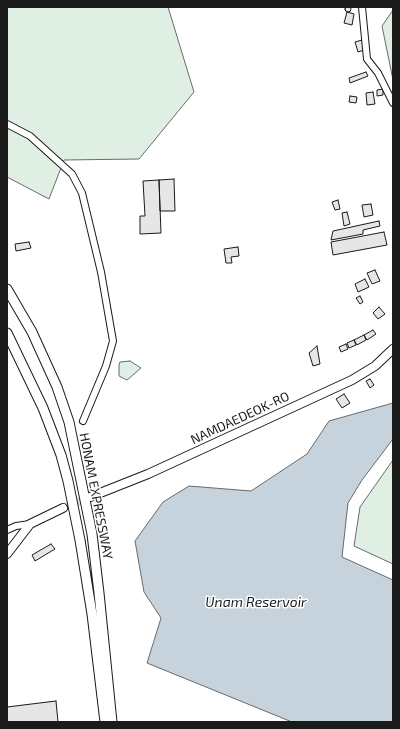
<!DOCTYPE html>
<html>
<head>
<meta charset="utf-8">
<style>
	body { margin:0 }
	#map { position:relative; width:400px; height:729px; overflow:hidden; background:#fff; font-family:"Exo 2",sans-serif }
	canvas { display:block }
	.frame { position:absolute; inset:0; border:8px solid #1a1a1a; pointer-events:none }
</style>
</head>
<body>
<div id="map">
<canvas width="400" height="729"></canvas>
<div class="frame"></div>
</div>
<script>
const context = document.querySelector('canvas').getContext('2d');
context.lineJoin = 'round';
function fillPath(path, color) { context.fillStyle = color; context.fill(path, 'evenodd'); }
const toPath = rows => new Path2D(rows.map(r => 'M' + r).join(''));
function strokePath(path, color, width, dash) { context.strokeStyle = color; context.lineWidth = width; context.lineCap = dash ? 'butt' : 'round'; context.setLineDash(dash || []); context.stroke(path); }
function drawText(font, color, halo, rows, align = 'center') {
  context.font = font + ' "Exo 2",sans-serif'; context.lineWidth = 3; context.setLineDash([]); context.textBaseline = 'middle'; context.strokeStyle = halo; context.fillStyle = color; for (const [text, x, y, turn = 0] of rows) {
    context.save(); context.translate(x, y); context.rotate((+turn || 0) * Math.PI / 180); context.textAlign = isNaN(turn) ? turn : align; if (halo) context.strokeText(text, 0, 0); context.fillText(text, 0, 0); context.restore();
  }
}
const green = toPath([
	[7,7,168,7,194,92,139,159,64,160,49,199,7,177,7,7],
	[393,10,393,80,382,26,393,10],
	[130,361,141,368,127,380,119,376,119,365,120,362,130,361],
	[393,460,393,564,354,546,360,507,393,460]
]);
const water = toPath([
	[393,403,393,439,362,480,348,503,342,557,393,580,393,722,292,722,147,663,161,618,144,592,135,541,163,502,189,486,251,491,307,454,329,421,393,403]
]);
const building = toPath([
	'345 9a3 3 0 1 1 6 0a3 3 0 1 1-6 0Z',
	[347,12,354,14,352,25,344,23,347,12],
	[362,40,364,50,358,52,355,42,362,40],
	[366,72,368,76,350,83,349,78,366,72],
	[383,89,383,95,377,96,377,90,383,89],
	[373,92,375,104,367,105,366,93,373,92],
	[350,96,357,97,356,103,349,102,350,96],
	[174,179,175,211,160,211,159,180,174,179],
	[159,180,161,233,140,234,140,216,145,216,143,181,159,180],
	[338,200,340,209,335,210,332,202,338,200],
	[371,204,373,215,364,217,362,205,371,204],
	[347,212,350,224,344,226,342,213,347,212],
	[379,221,380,226,363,230,363,234,331,240,333,231,379,221],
	[384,232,387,245,333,255,331,242,384,232],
	[29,242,31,248,16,251,15,244,29,242],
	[238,247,239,256,231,257,232,263,226,263,224,249,238,247],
	[375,270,380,281,372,284,367,273,375,270],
	[365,279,369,287,358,292,355,284,365,279],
	[360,296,363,302,360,304,356,298,360,296],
	[379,307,385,314,378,319,373,313,379,307],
	[373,330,376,334,367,340,364,335,373,330],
	[364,335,366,340,357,345,354,340,364,335],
	[354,340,356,345,349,348,347,343,354,340],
	[346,344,348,349,341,352,339,347,346,344],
	[317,346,320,364,313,366,309,353,317,346],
	[370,379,374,385,370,388,366,381,370,379],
	[344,394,350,403,342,408,336,399,344,394],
	[51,544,55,549,35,561,32,555,51,544],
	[56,701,58,722,7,722,7,707,56,701]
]);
const majorTunnel = toPath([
	[63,508,90,497]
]);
const minor = toPath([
	[362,7,367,59,378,73,393,103],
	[7,124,30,136,72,174,82,193,101,272,113,341,106,366,83,421],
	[7,530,16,526,30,524]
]);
const major = toPath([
	[90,497,148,474,352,380,375,366,393,349],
	[7,554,30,524,63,508]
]);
const highway = toPath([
	[7,289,32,332,57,387,69,422,92,534,99,593,112,722],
	[7,333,43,408,61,455,68,481,80,540,92,614,105,722]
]);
const streetNames = [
	["NAMDAEDEOK-RO",240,418,-25],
	["HONAM EXPRESSWAY",96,496,79]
];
const waterNames = [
	["Unam Reservoir",256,602]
];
fillPath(green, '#e0efe3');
strokePath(green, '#6a6a6a', 1);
fillPath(water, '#c6d2dc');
strokePath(water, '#6a6a6a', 1);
fillPath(building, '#e6e6e6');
strokePath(building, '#1a1a1a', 1);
strokePath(majorTunnel, '#ddd', 8, [8, 4]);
strokePath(minor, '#1a1a1a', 8);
strokePath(major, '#1a1a1a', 10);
strokePath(highway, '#1a1a1a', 11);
strokePath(minor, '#fff', 6);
strokePath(major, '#fff', 8);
strokePath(highway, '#fff', 9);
drawText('13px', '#1a1a1a', '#fff', streetNames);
drawText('italic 14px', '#1a1a1a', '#fff', waterNames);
</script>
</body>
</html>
